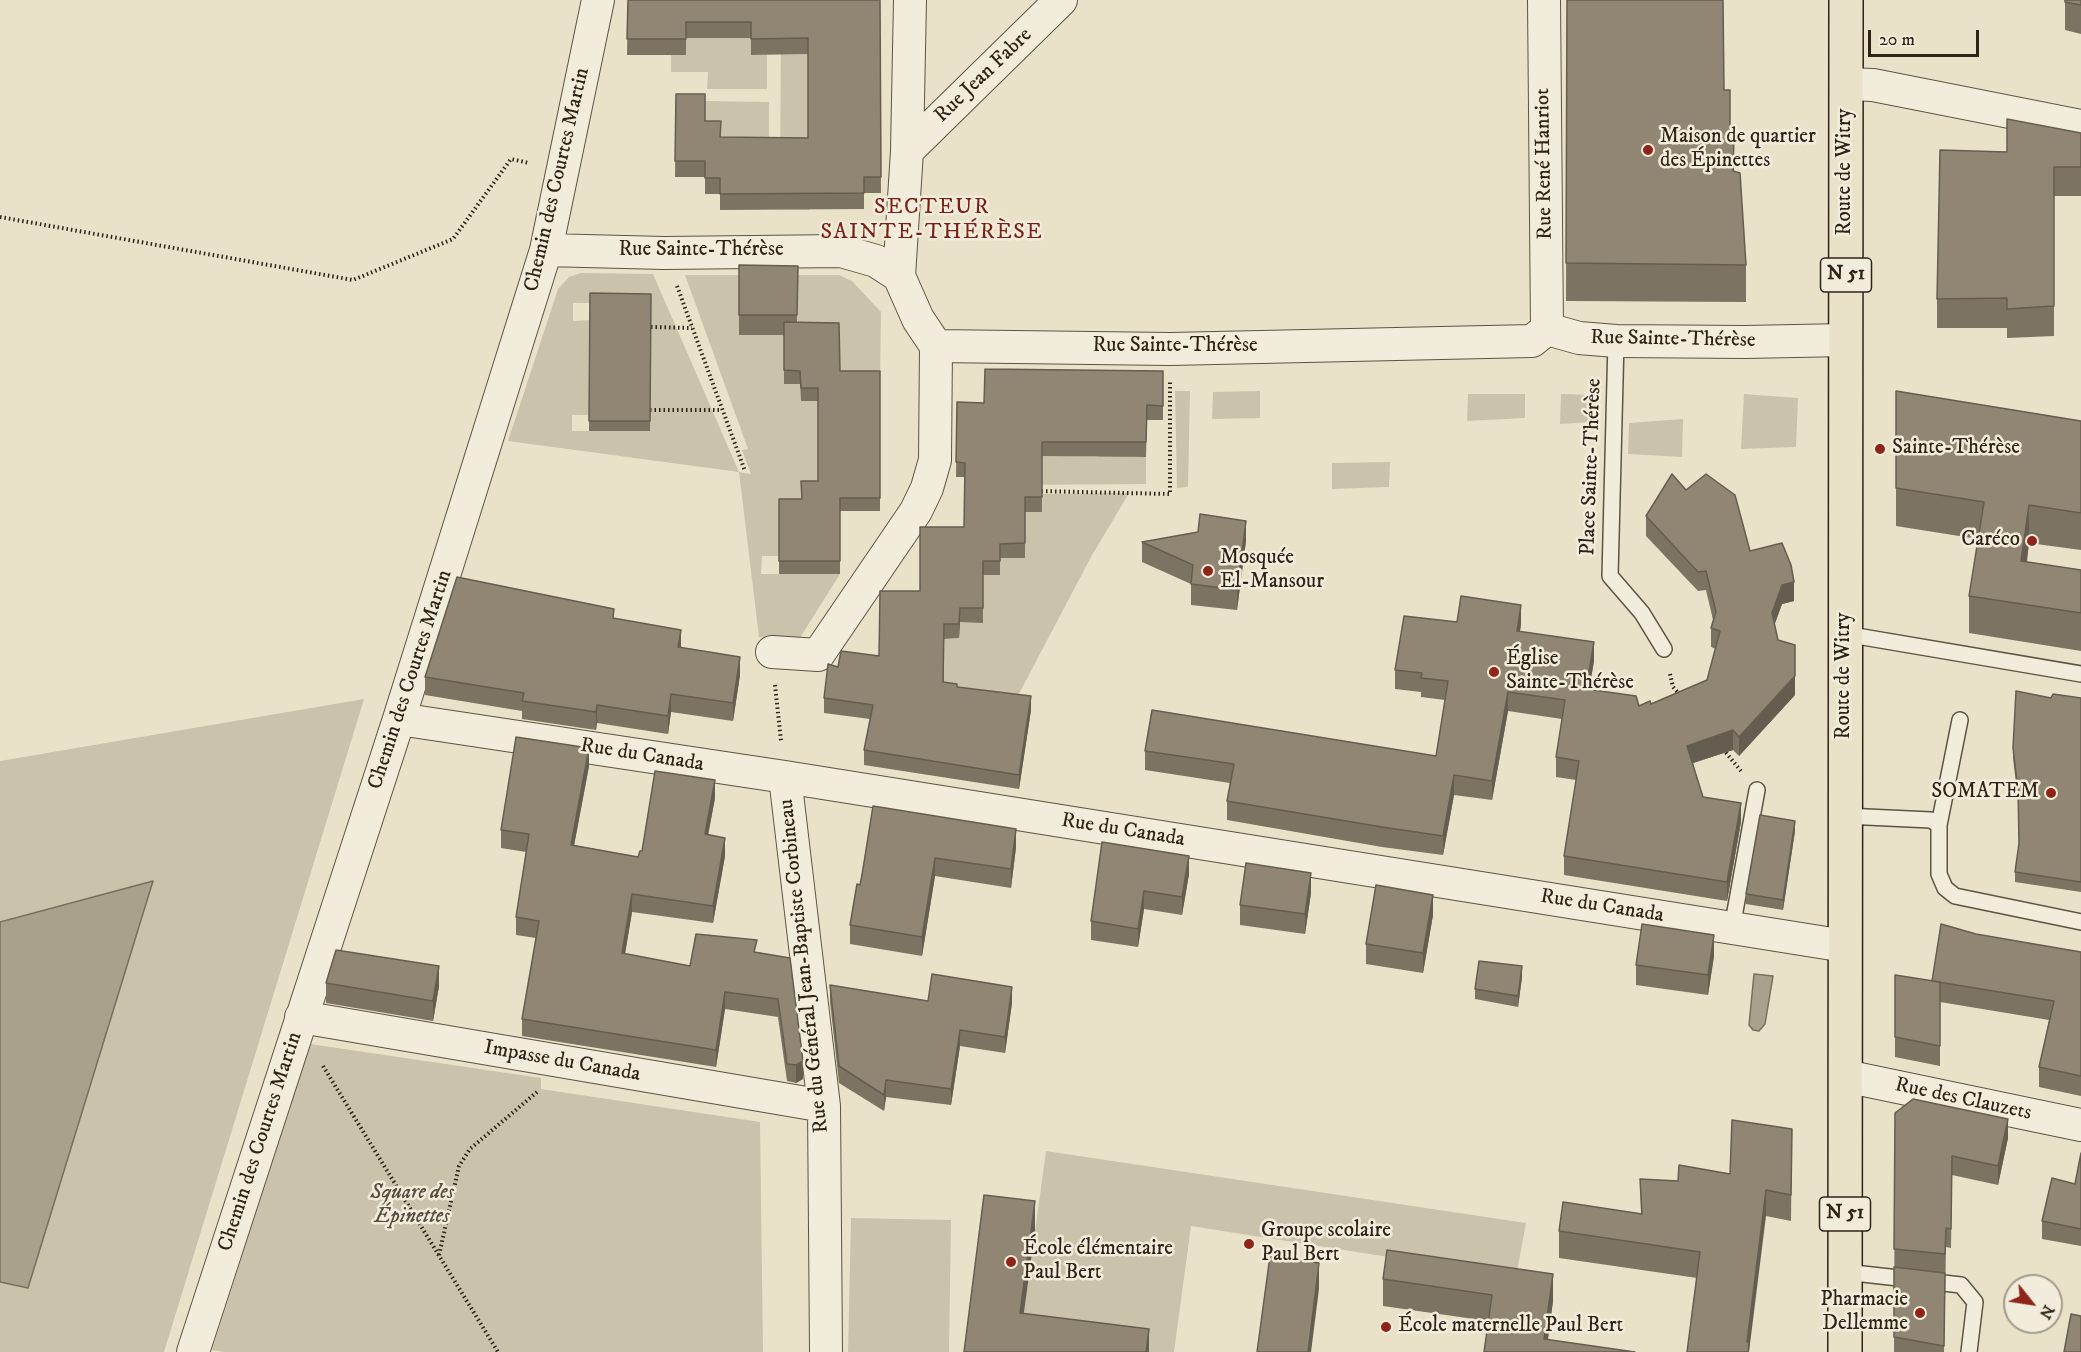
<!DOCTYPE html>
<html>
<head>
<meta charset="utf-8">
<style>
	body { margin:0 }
	#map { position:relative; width:2081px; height:1352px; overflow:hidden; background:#eae2c8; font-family:"IM FELL DW Pica",serif }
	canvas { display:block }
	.north { position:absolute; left:2003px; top:1274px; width:60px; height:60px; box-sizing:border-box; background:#f1ecdb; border:2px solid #a39c8d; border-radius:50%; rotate:120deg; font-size:16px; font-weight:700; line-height:24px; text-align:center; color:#2f2317 }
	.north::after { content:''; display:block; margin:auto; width:21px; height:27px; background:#8f2418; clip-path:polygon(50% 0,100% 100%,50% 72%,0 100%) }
	.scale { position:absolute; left:1868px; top:30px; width:111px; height:27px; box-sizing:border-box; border:3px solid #2f2317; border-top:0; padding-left:8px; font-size:18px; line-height:21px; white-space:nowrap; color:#2f2317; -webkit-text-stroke:4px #f1ecdb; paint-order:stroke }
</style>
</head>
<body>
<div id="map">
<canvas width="2081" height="1352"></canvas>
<div class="north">N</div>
<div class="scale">20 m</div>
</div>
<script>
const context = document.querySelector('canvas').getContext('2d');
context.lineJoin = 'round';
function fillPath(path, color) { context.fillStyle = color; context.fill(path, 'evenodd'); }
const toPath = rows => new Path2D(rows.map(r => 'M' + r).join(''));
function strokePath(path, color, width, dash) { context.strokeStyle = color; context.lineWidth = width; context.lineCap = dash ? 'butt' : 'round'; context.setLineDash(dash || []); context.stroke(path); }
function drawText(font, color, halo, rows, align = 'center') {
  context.font = font + ' "IM FELL DW Pica",serif'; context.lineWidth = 5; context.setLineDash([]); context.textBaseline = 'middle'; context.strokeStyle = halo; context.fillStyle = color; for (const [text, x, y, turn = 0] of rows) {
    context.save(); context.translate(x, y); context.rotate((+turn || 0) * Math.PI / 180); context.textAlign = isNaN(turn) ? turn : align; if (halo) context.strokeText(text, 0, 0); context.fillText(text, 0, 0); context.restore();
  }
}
const green = toPath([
	[781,15,808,47,809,210,780,209],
	[686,38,751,38,751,55,767,55,767,89,707,89,708,72,671,72,671,55,686,55],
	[705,101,769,102,769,137,754,137,754,154,705,137],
	[581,273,653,274,739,472,751,474,742,450,748,449,685,275,839,275,852,281,881,312,880,384,839,384,797,336,798,286,784,335,784,383,800,384,801,401,818,401,818,494,802,512,779,556,762,556,761,574,840,574,798,641,759,637,739,472,508,441,558,289,569,277],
	[573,303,590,303,650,431,572,431,572,415,589,415,589,320,573,321],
	[1175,391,1190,391,1188,487,1177,488],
	[1260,391,1260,418,1212,419,1213,392],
	[1468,394,1525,394,1525,418,1467,421],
	[1561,394,1592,395,1591,422,1560,424],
	[1744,394,1798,398,1796,447,1741,449],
	[1683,419,1682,457,1628,454,1629,423],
	[1129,440,1130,457,1146,457,1146,484,1016,485,984,447,1066,456,1098,457],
	[1390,462,1389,487,1332,489,1332,463],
	[1129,493,1091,557,1012,707,943,697,944,639,959,638,960,622,983,622,983,575,1000,558,1025,558,1025,512,1042,494],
	[364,699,164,1352,0,1352,0,761],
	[310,1044,541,1078,541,1089,760,1122,763,1352,224,1352,212,1350],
	[1046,1151,1526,1223,1516,1277,1191,1226,1174,1352,1097,1352,1020,1342],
	[851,1218,951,1220,949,1352,848,1352]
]);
const water = toPath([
	[153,881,28,1288,0,1282,0,922,153,881],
	[1754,974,1773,976,1765,1024,1759,1031,1753,1030,1749,1025,1754,974]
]);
const path = toPath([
	[0,217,353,280,453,239,511,159,529,163],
	[677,286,745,471],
	[651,327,692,328],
	[650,410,722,410],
	[1037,491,1170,494,1170,382],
	[1670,674,1673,687,1681,696],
	[775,685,781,741],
	[1723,749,1741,771],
	[323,1066,498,1352],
	[439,1255,459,1166,470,1149,537,1092]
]);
const lane = toPath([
	[1616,341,1610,576,1642,613,1664,649],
	[1845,634,2081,674],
	[1845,816,1931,820,1939,825,1939,874,1945,888,1955,896,2081,922],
	[1939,825,1960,720],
	[1732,928,1757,790],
	[1845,1272,1961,1285,1975,1302,1969,1352]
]);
const street = toPath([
	[1544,0,1547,329],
	[1846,84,1873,85,2081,126],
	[907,151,1061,0],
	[546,250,664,253,841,251,876,261,899,276,918,319,936,346,1170,349,1532,341,1547,329,1579,338,1616,341,1745,342,1846,340],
	[899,276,907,151,910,0],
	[772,652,818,655,916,511,927,488,935,460,936,346],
	[399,719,785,777,1845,946],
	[785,777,824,1106,826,1352],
	[301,1017,824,1106],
	[1845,1076,2081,1125],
	[193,1352,399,719,546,250,598,0]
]);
const primary = toPath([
	[1845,1352,1846,0]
]);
const wall = toPath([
	[628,0,880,0,881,193,864,193,864,209,720,210,720,194,705,194,705,177,675,177,676,94,705,121,721,137,808,138,808,54,751,55,751,38,686,38,686,55,627,55],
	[1567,0,1724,90,1746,265,1746,302,1566,301],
	[2081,0,2081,34,2065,30,2065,2],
	[2081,133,2081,196,2054,196,2054,336,2007,338,2007,328,1937,328,1937,299,2007,152],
	[739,265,798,266,797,322,840,371,880,371,880,511,840,511,840,574,779,574,779,499,801,499,818,481,818,401,801,401,800,384,784,384,784,335,739,335],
	[590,293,651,294,650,431,589,431],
	[1163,371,1163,420,1147,420,1146,457,1042,456,1042,512,1025,512,1025,558,1000,558,1000,575,983,575,983,623,960,622,959,638,944,639,944,682,1031,710,1019,789,864,765,864,750,870,719,824,713,824,698,838,667,879,656,920,591,964,527,965,477,956,477,957,402,984,403],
	[1896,391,2081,421,2081,550,2029,543,2027,562,2081,570,2081,651,1969,633,1969,596,1978,539,1896,526],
	[1686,490,1750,551,1794,601,1782,604,1774,625,1795,695,1739,756,1733,750,1693,763,1703,797,1741,822,1727,901,1564,875,1564,856,1576,780,1556,777,1556,757,1562,719,1508,711,1492,800,1454,795,1443,855,1382,847,1227,820,1227,801,1230,783,1145,770,1145,751,1436,756,1445,700,1421,697,1421,692,1395,689,1395,670,1457,622,1521,624,1520,631,1594,661,1589,689,1639,706,1651,704,1707,680,1716,649,1711,647,1711,628,1713,620,1706,590,1698,591,1646,536,1646,516],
	[1246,541,1237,610,1191,605,1191,584,1142,562,1142,542],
	[614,619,681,648,740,675,733,721,671,712,668,734,597,723,596,730,522,719,522,711,425,695,425,677],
	[2051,698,2081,698,2081,892,2015,882,2015,872,2019,845,2018,801,2013,758,2013,748],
	[589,766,574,845,638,857,642,851,715,798,708,834,725,856,713,923,632,912,625,954,690,966,757,952,790,958,803,1079,796,1083,787,1081,778,1017,725,1009,716,1067,522,1036,522,1019,536,938,516,935,516,917,526,852,501,848,501,830],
	[873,806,1016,847,1011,888,935,876,922,956,850,944,850,925,860,885],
	[1795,831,1783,910,1746,904,1746,894],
	[1102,842,1189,874,1182,915,1144,909,1138,947,1091,940,1091,921],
	[1311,893,1305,934,1240,925,1240,905],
	[1433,915,1423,973,1366,964,1366,944],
	[1976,934,2081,952,2081,1096,2039,1087,2039,1067,2049,1020,1940,1002,1940,1066,1895,1057,1895,975,1932,981],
	[1714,956,1708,995,1636,985,1636,965],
	[1522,977,1518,1007,1475,999,1475,989],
	[326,983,439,986,433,1021,326,1003],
	[830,985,928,1001,1012,1003,1005,1053,960,1046,951,1105,886,1097,884,1111,839,1083,830,1002],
	[1895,1113,2008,1138,1998,1185,1952,1175,1951,1248,1946,1247,1944,1352,1894,1352],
	[1792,1129,1791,1221,1766,1216,1697,1278,1559,1258,1559,1231,1641,1214,1640,1179,1678,1181,1730,1174],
	[2081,1153,2081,1246,2042,1239,2042,1221,2075,1184],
	[1383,1279,1553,1301,1548,1340,1484,1352,1488,1321,1383,1306]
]);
const shadedWall = toPath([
	[2029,505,2029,543,2021,598,2021,561],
	[1246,521,1246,541,1237,610,1237,590],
	[1794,582,1794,601,1782,604,1772,632,1772,613,1782,585],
	[1521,605,1521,624,1517,650,1517,631],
	[960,608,960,622,959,638,959,624],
	[681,630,681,648,678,647],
	[1594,642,1594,661,1586,708,1586,689],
	[1795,645,1795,695,1739,756,1739,737],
	[740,657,740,675,733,721,733,703],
	[1508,692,1508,711,1492,800,1492,781],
	[671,694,671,712,668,734,668,716],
	[1031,696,1031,710,1019,789,1019,775],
	[597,705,597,723,596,730,596,712],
	[1733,730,1733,750,1687,765,1687,746],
	[589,748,589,766,571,862,571,845],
	[1454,775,1454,795,1443,855,1443,836],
	[715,780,715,798,705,852,705,834],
	[1741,803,1741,822,1727,901,1727,882],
	[1795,821,1795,831,1783,910,1783,900],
	[1016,829,1016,847,1011,888,1011,869],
	[725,838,725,856,713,923,713,906],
	[1189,856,1189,874,1182,915,1182,897],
	[935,858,935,876,922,956,922,937],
	[1311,873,1311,893,1305,934,1305,914],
	[1144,891,1144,909,1138,947,1138,929],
	[632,894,632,912,622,971,622,953],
	[1433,895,1433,915,1423,973,1423,953],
	[1714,935,1714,956,1708,995,1708,975],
	[439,966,439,986,433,1021,433,1001],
	[1522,966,1522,977,1518,1007,1518,996],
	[1012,987,1012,1003,1005,1053,1005,1037],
	[725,992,725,1009,716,1067,716,1050],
	[960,1030,960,1046,951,1105,951,1089],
	[803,1061,803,1079,796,1083,796,1065],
	[886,1080,886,1097,884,1111,884,1095],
	[2008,1119,2008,1138,1998,1185,1998,1166],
	[1766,1190,1766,1216,1749,1352,1747,1352,1747,1342],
	[1035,1201,1035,1231,1020,1342,1020,1313],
	[1319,1263,1319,1289,1311,1352,1308,1352],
	[1553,1274,1553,1301,1546,1352,1544,1339],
	[1149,1329,1149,1352,1146,1352]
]);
const building = toPath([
	[628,0,880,0,881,177,864,177,864,193,720,194,720,178,705,178,705,161,675,161,676,94,705,94,705,121,721,121,720,137,808,138,808,38,751,39,751,22,686,22,686,39,627,39,628,0],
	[1567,0,1723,0,1724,90,1730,90,1730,135,1734,136,1733,171,1740,173,1746,265,1566,263,1567,0],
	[2065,0,2081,0,2081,5,2065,2,2065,0],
	[2007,119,2081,133,2081,167,2054,167,2054,306,2007,309,2007,298,1937,299,1940,150,2007,152,2007,119],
	[739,265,798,266,797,315,739,315,739,265],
	[590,293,651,294,650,421,589,421,590,293],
	[784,322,839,323,840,371,880,371,880,498,840,498,840,561,779,561,779,499,802,499,801,481,818,481,818,388,801,388,800,371,784,370,784,322],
	[985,369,1163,371,1163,406,1147,405,1146,442,1042,442,1042,497,1025,497,1025,543,1000,544,1000,561,983,561,983,608,960,608,959,624,944,624,943,682,957,684,957,687,1031,696,1019,775,864,750,873,705,824,698,828,664,838,667,841,651,879,656,880,591,920,591,920,527,964,527,965,463,956,462,957,402,984,403,985,369],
	[1896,391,2081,421,2081,513,2029,505,2021,561,2081,570,2081,613,1969,596,1984,502,1896,488,1896,391],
	[1672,474,1686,490,1706,474,1735,495,1750,551,1782,543,1791,565,1794,582,1782,585,1772,613,1778,640,1795,645,1795,676,1739,737,1733,730,1687,746,1703,797,1741,803,1727,882,1564,856,1579,761,1556,757,1565,700,1508,692,1492,781,1454,775,1443,836,1382,827,1227,801,1234,764,1145,751,1152,710,1436,756,1448,681,1421,678,1422,673,1395,670,1404,616,1457,622,1461,596,1521,605,1517,631,1594,642,1586,689,1636,696,1639,706,1650,701,1651,704,1707,680,1720,631,1711,628,1716,612,1706,571,1698,572,1646,516,1672,474],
	[1200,514,1246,521,1237,590,1191,584,1193,565,1142,542,1198,532,1200,514],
	[457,577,614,609,613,618,681,630,678,647,740,657,733,703,671,694,668,716,597,705,596,712,522,701,524,693,425,677,457,577],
	[2016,691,2051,698,2053,694,2081,698,2081,882,2015,872,2019,843,2018,790,2013,748,2016,691],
	[516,737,589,748,571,845,638,857,640,851,642,851,655,771,715,780,705,834,725,838,713,906,632,894,622,953,690,966,696,934,757,940,754,952,790,958,803,1061,796,1065,787,1064,778,999,725,992,716,1050,522,1019,539,921,516,917,529,834,501,830,516,737],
	[873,806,1016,829,1011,869,935,858,922,937,850,925,857,884,860,885,862,875,873,806],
	[1760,815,1795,821,1783,900,1746,894,1760,815],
	[1102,842,1189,856,1182,897,1144,891,1138,929,1091,921,1102,842],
	[1246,863,1311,873,1305,914,1240,905,1246,863],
	[1376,885,1433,895,1423,953,1366,944,1376,885],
	[1642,924,1714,935,1708,975,1636,965,1642,924],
	[1941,924,1976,934,2081,952,2081,1076,2039,1067,2054,1001,1932,981,1941,924],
	[336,950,439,966,433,1001,326,983,336,950],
	[1479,961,1522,966,1518,996,1475,989,1479,961],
	[932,974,1012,987,1005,1037,960,1030,951,1089,886,1080,884,1095,839,1066,830,985,928,1001,932,974],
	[1895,975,1940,982,1940,1046,1895,1037,1895,975],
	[1913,1099,2008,1119,1998,1166,1952,1156,1951,1229,1946,1228,1945,1254,1894,1249,1895,1113,1913,1099],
	[1732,1120,1792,1129,1791,1195,1766,1190,1747,1342,1749,1342,1748,1352,1687,1352,1700,1252,1559,1231,1563,1202,1642,1214,1640,1179,1678,1181,1679,1165,1730,1174,1732,1120],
	[2081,1153,2081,1229,2042,1221,2052,1178,2075,1184,2081,1153],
	[984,1195,1035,1201,1020,1313,1149,1329,1146,1352,964,1352,984,1195],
	[1387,1250,1553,1274,1544,1339,1635,1352,1484,1352,1492,1295,1383,1279,1387,1250],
	[1270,1256,1319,1263,1308,1352,1257,1352,1270,1256],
	[1894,1267,1945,1273,1944,1346,1894,1337,1894,1267],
	[2071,1314,2081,1316,2081,1352,2064,1352,2071,1314]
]);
const markers = [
	[1648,150,6,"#8f2418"],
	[1880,449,6,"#8f2418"],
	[2032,541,6,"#8f2418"],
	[1208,571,6,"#8f2418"],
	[1494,672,6,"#8f2418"],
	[2051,793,6,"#8f2418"],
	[1249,1244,6,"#8f2418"],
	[1011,1262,6,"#8f2418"],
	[1920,1313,6,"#8f2418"],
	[1386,1327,6,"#8f2418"]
];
const shields = [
	[1846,275,51],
	[1845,1214,51]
];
const shieldNames = [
	["N 51",1846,275],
	["N 51",1845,1214]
];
const streetNames = [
	["Rue Jean Fabre",984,76,-44],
	["Rue René Hanriot",1545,164,-91],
	["Route de Witry",1846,172,-90],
	["Chemin des Courtes Martin",558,180,-77],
	["Rue Sainte-Thérèse",701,251],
	["Rue Sainte-Thérèse",1673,340,1],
	["Rue Sainte-Thérèse",1175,347],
	["Place Sainte-Thérèse",1592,467,-88],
	["Route de Witry",1845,676,-90],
	["Chemin des Courtes Martin",411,680,-72],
	["Rue du Canada",642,756,9],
	["Rue du Canada",1123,831,9],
	["Rue du Canada",1602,907,9],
	["Rue du Général Jean-Baptiste Corbineau",805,966,-96],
	["Impasse du Canada",562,1062,10],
	["Rue des Clauzets",1963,1100,12],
	["Chemin des Courtes Martin",261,1142,-72]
];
const poiNames = [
	["Maison de quartier",1660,138],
	["des Épinettes",1660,162],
	["Sainte-Thérèse",1892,449],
	["Caréco",2020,541,"right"],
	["Mosquée",1220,559],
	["El-Mansour",1220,583],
	["Église",1506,660],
	["Sainte-Thérèse",1506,684],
	["SOMATEM",2039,793,"right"],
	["Groupe scolaire",1261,1232],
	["Paul Bert",1261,1256],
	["École élémentaire",1023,1250],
	["Paul Bert",1023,1274],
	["Pharmacie",1908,1301,"right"],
	["Dellemme",1908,1325,"right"],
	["École maternelle Paul Bert",1398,1327]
];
const parkNames = [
	["Square des",412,1194],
	["Épinettes",412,1218]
];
const neighbourhoodNames = [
	["SECTEUR",932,208],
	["SAINTE-THÉRÈSE",932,233]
];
fillPath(green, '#cac2aa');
fillPath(water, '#aaa18c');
strokePath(water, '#796f5d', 1.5);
strokePath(lane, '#5e5343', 18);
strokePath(street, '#5e5343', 34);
strokePath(primary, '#2f2317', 36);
strokePath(path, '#2f2317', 4, [1.5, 3]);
strokePath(lane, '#f1ecdb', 15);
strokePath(street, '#f1ecdb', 32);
strokePath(primary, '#eae2c8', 33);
fillPath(wall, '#7c7363');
fillPath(shadedWall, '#655e50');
fillPath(building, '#908673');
strokePath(building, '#655e50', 1.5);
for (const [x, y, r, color] of markers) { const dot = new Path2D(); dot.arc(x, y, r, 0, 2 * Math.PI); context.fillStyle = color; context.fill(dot); strokePath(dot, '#f1ecdb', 2); }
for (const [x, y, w] of shields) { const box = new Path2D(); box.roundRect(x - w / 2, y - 17, w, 34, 4.5); context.fillStyle = '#f1ecdb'; context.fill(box); strokePath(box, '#2f2317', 1.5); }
drawText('bold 20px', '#2f2317', null, shieldNames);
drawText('21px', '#2f2317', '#f1ecdb', streetNames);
drawText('21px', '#2f2317', '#f1ecdb', poiNames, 'left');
drawText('italic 21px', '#564b3c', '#f1ecdb', parkNames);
context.letterSpacing = '1.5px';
drawText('22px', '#7a1f14', '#f1ecdb', neighbourhoodNames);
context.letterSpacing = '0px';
</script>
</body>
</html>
